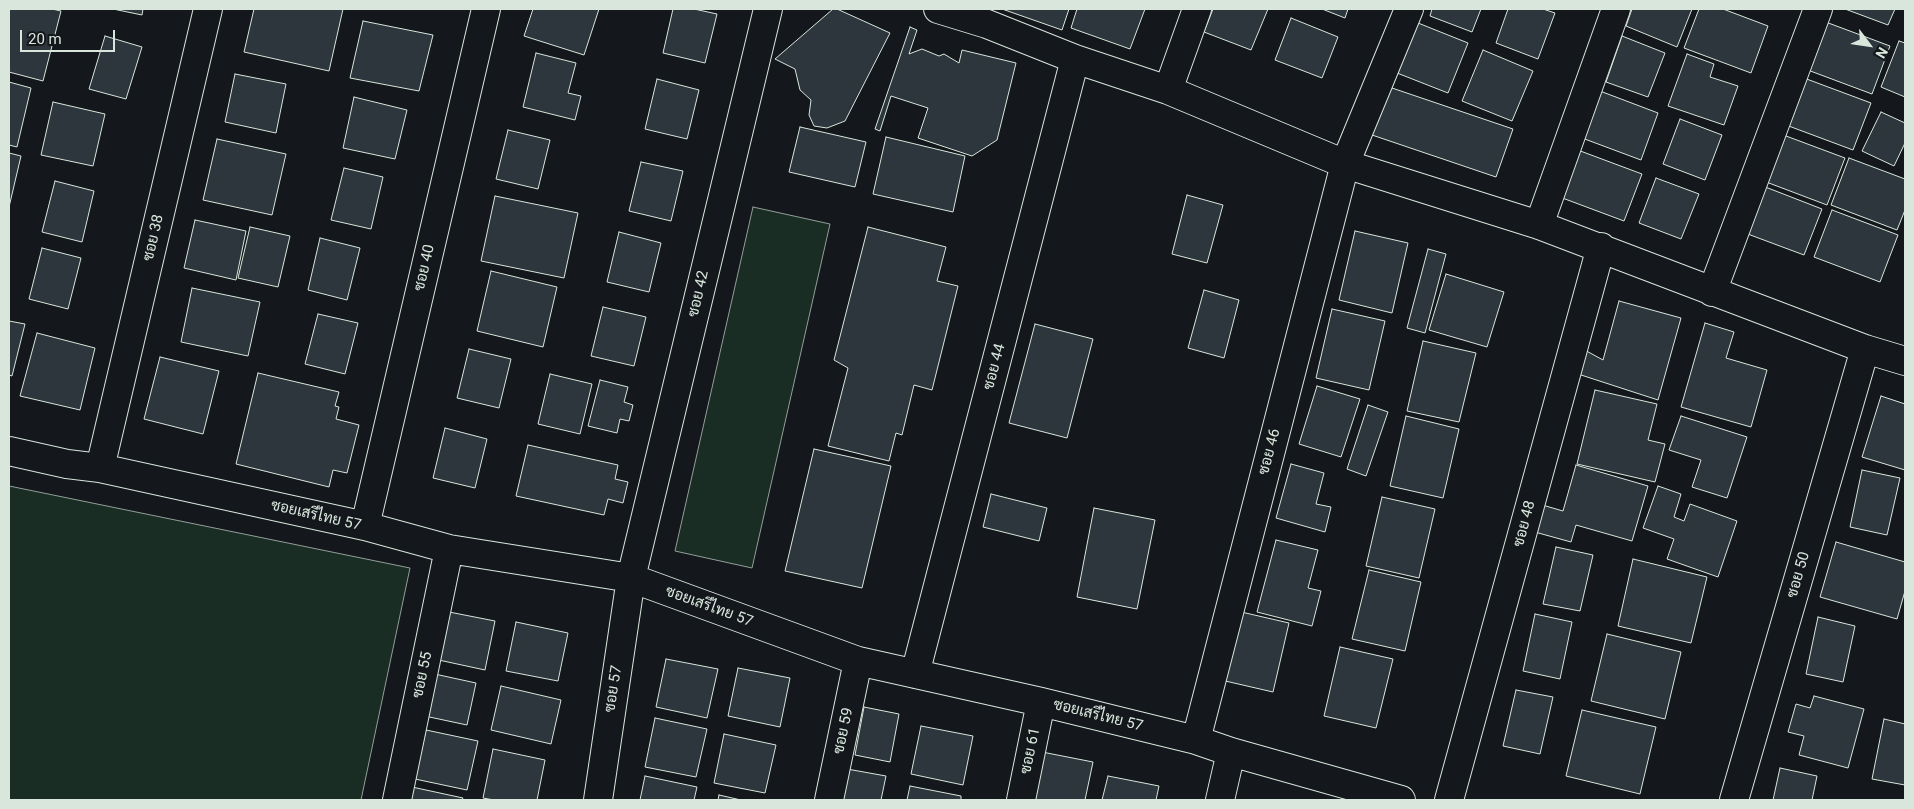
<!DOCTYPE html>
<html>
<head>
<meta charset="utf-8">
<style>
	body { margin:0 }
	#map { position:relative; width:1914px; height:809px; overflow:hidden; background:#14181c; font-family:Roboto,sans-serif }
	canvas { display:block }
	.frame { position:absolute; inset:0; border:10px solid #d8e6dc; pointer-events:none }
	.north { position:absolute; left:1844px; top:20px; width:50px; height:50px; -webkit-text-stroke:4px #14181c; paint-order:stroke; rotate:121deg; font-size:14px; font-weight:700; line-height:20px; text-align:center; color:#d8e6dc }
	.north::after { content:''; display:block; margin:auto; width:18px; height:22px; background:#d8e6dc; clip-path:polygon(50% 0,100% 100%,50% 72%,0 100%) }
	.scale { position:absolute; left:20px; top:30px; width:95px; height:22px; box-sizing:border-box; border:2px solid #d8e6dc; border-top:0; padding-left:6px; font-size:15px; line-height:18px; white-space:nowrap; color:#d8e6dc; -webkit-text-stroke:4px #14181c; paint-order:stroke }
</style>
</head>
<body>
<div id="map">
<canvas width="1914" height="809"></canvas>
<div class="frame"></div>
<div class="north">N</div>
<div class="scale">20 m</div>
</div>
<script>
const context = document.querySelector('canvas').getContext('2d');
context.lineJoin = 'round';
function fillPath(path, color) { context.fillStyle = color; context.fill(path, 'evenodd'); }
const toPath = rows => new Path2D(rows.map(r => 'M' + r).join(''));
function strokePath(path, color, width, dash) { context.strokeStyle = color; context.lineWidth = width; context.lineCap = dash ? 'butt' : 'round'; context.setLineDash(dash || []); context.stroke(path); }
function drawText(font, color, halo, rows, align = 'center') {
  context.font = font + ' Roboto,Sarabun,sans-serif'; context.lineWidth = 4; context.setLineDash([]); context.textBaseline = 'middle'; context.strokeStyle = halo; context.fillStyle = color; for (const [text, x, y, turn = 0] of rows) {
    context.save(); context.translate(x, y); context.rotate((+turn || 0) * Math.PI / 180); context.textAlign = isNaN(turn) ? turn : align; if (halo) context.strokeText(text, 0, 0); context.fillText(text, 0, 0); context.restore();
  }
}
const green = toPath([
	[753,207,830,224,752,568,675,551,753,207],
	[9,486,410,568,361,800,9,800,9,486]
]);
const building = toPath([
	[9,9,52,9,61,11,43,81,9,72,9,9],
	[113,9,143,9,142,15,113,9],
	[254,9,343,9,329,71,244,52,254,9],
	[533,9,599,9,584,55,524,36,533,9],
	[673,9,694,9,717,14,705,63,663,53,673,9],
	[833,9,837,9,890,33,845,121,827,128,814,126,809,115,811,100,800,90,795,69,775,59,833,9],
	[1002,9,1069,9,1062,30,1002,9],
	[1077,9,1145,9,1130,49,1071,28,1077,9],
	[1213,9,1268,9,1251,50,1204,32,1213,9],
	[1322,9,1348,9,1345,18,1322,9],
	[1432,9,1481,9,1472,32,1430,16,1432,9],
	[1508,9,1543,9,1555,13,1538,59,1496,43,1508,9],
	[1632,9,1692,9,1677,47,1626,26,1632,9],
	[1699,9,1723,9,1768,26,1751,73,1684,48,1699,9],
	[1845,9,1895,9,1888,25,1845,9],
	[1291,18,1338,37,1322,78,1275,60,1291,18],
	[363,21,433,35,419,91,350,78,363,21],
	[1823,21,1890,46,1872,94,1805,69,1823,21],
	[1418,23,1468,43,1448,93,1397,73,1418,23],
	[910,27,917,30,909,54,922,49,939,56,944,54,959,63,962,50,1016,63,997,140,972,156,918,138,928,108,891,96,880,131,875,129,910,27],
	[105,36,142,47,126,99,89,89,105,36],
	[1622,36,1665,53,1648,97,1606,82,1622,36],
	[1899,41,1905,43,1905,97,1881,87,1899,41],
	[1483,50,1533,71,1512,121,1462,101,1483,50],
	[536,53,576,63,568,93,581,96,575,120,523,107,536,53],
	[1687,54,1714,64,1710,77,1738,86,1724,125,1668,106,1687,54],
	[235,74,286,84,276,133,225,122,235,74],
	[1804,78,1871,103,1853,150,1786,125,1804,78],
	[657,79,699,90,687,139,645,129,657,79],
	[9,82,31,88,17,147,9,145,9,82],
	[1389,87,1513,129,1496,177,1372,135,1389,87],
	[1592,88,1658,113,1641,160,1574,135,1592,88],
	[354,97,407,110,395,159,343,148,354,97],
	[53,102,105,114,93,166,41,155,53,102],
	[1881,112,1905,123,1905,143,1894,166,1862,151,1881,112],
	[1680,119,1722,135,1705,180,1663,164,1680,119],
	[800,127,866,142,855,187,789,172,800,127],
	[508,130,550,140,538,189,496,179,508,130],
	[1778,133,1845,158,1827,205,1761,180,1778,133],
	[886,137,965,156,953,212,873,194,886,137],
	[217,139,286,154,272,215,203,200,217,139],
	[1575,149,1642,174,1624,221,1557,196,1575,149],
	[9,153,21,156,9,207,9,153],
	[1849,158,1905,179,1905,210,1897,230,1831,205,1849,158],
	[641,162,683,171,671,221,629,211,641,162],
	[344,168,383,177,371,229,331,220,344,168],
	[1656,178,1699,194,1681,239,1639,223,1656,178],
	[55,181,94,191,82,242,42,232,55,181],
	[1755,183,1822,209,1804,255,1737,230,1755,183],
	[1187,195,1223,205,1207,263,1172,254,1187,195],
	[495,196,578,213,564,278,481,261,495,196],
	[1832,210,1898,235,1880,282,1814,257,1832,210],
	[195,220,246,231,236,280,184,268,195,220],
	[250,227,290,236,278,287,238,278,250,227],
	[868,227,946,247,937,281,958,286,932,390,914,385,902,435,896,433,889,461,828,446,848,368,834,360,868,227],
	[1355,231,1408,243,1392,313,1339,300,1355,231],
	[619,232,661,243,649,292,607,282,619,232],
	[320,238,360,248,347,300,308,290,320,238],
	[42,248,81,258,68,309,29,299,42,248],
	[1428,249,1446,254,1425,333,1407,328,1428,249],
	[491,271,557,287,543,347,477,331,491,271],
	[1446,274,1504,292,1487,347,1429,330,1446,274],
	[192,288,260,302,248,356,181,342,192,288],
	[1204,290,1239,300,1224,358,1188,348,1204,290],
	[1619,301,1681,318,1658,400,1578,374,1581,348,1603,360,1619,301],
	[603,307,646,317,634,366,591,356,603,307],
	[1332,309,1385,321,1369,390,1316,378,1332,309],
	[318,314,358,323,345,374,305,364,318,314],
	[9,321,25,324,12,376,9,375,9,321],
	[1705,323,1734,332,1726,358,1767,370,1751,427,1681,407,1705,323],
	[1035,324,1093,339,1067,438,1009,423,1035,324],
	[37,333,95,348,80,410,20,396,37,333],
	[1423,341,1476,353,1459,422,1407,411,1423,341],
	[469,349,511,359,499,408,457,398,469,349],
	[160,357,219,371,203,434,144,419,160,357],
	[258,373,339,392,335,406,339,407,336,419,359,425,347,473,333,470,329,487,236,464,258,373],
	[550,374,592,384,580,434,538,424,550,374],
	[600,380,628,387,624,402,633,405,629,421,620,419,617,433,588,426,600,380],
	[1317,386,1360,399,1341,457,1299,444,1317,386],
	[1595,390,1657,404,1648,440,1665,444,1655,482,1577,464,1595,390],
	[1881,396,1905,404,1905,470,1862,457,1881,396],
	[1368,405,1388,412,1366,476,1347,469,1368,405],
	[1406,416,1459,429,1443,498,1390,486,1406,416],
	[1681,416,1747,437,1727,498,1692,487,1701,460,1669,450,1681,416],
	[445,428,487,439,475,488,433,478,445,428],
	[528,445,618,465,615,479,628,482,623,503,608,499,604,515,516,496,528,445],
	[814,449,891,466,862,588,785,571,814,449],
	[1291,464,1324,473,1316,504,1331,507,1325,532,1276,518,1291,464],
	[1576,465,1648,486,1632,541,1576,525,1571,542,1524,529,1532,502,1563,511,1576,465],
	[1862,470,1900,478,1887,535,1850,527,1862,470],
	[1658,486,1681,494,1674,517,1684,521,1690,504,1737,521,1718,577,1667,559,1674,539,1643,528,1658,486],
	[991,494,1047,508,1039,541,983,527,991,494],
	[1382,497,1435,509,1419,578,1366,566,1382,497],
	[1094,508,1155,520,1137,609,1077,597,1094,508],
	[1276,540,1318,550,1308,588,1321,591,1312,626,1257,612,1276,540],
	[1836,542,1905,562,1905,591,1897,619,1820,597,1836,542],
	[1556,547,1593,555,1580,611,1543,604,1556,547],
	[1633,559,1707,577,1691,643,1618,626,1633,559],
	[1369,570,1421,582,1405,651,1352,639,1369,570],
	[444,611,495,621,485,670,434,659,444,611],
	[1237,611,1289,623,1273,692,1221,680,1237,611],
	[1535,614,1572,622,1560,679,1523,671,1535,614],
	[1818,617,1855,626,1843,682,1806,674,1818,617],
	[516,622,568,633,558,681,506,671,516,622],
	[1607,634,1681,652,1665,719,1591,701,1607,634],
	[1340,647,1393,659,1376,728,1324,716,1340,647],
	[666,659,718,669,707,718,656,707,666,659],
	[738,668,790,678,780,727,728,716,738,668],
	[430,673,476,683,467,725,420,715,430,673],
	[501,686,561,700,551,744,491,730,501,686],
	[1516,690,1553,697,1540,754,1503,746,1516,690],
	[1814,696,1864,709,1848,768,1799,755,1804,736,1788,732,1796,704,1810,708,1814,696],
	[864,707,899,714,890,762,855,755,864,707],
	[1582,710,1656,727,1640,794,1566,776,1582,710],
	[655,718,707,729,696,777,645,767,655,718],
	[1884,719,1905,724,1905,785,1872,779,1884,719],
	[921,726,973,736,963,785,911,774,921,726],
	[426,730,478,741,467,790,415,779,426,730],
	[724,734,776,745,765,793,714,783,724,734],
	[493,749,545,760,537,800,494,800,483,798,493,749],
	[1042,752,1093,762,1085,800,1032,800,1042,752],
	[1780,768,1817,776,1812,800,1773,800,1780,768],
	[847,769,886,776,881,800,841,800,847,769],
	[645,776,697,787,694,800,640,800,645,776],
	[1108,776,1159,786,1156,800,1102,800,1108,776],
	[910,786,961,796,961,800,907,800,910,786],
	[412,787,463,798,462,800,409,800,412,787],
	[719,795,741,800,718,800,719,795]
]);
const minor = toPath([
	[938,9,987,24,1075,59,1168,90,1345,164,1539,225,1865,349,1905,361],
	[1168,90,1197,9],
	[1539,225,1616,9],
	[1712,292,1818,9],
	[9,451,67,464,100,468,365,526,449,549,631,578,858,661,1041,702,1196,740,1231,752,1401,800],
	[100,468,208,9],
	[365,526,486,9],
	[915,674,1075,59],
	[1196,740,1345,164,1409,9],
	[397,800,449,549],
	[598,800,631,578,768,9],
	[829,800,858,661],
	[1021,800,1041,702],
	[1220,800,1231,752],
	[1449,800,1601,247],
	[1734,800,1865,349]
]);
const streetNames = [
	["ซอย 38",154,238,-77],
	["ซอย 40",425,268,-77],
	["ซอย 42",699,294,-77],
	["ซอย 44",995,367,-75],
	["ซอย 46",1270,452,-75],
	["ซอยเสรีไทย 57",316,516,13],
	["ซอย 48",1525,524,-75],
	["ซอย 50",1799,575,-74],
	["ซอยเสรีไทย 57",709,607,20],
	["ซอย 55",423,675,-78],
	["ซอย 57",614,689,-81],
	["ซอยเสรีไทย 57",1098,716,14],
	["ซอย 59",844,731,-78],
	["ซอย 61",1031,751,-78]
];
fillPath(green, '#1a2d24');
strokePath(green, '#939e99', 1);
fillPath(building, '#2c363c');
strokePath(building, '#d8e6dc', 1);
strokePath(minor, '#d8e6dc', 30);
strokePath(minor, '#14181c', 28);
drawText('15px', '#d8e6dc', '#14181c', streetNames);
</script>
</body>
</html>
